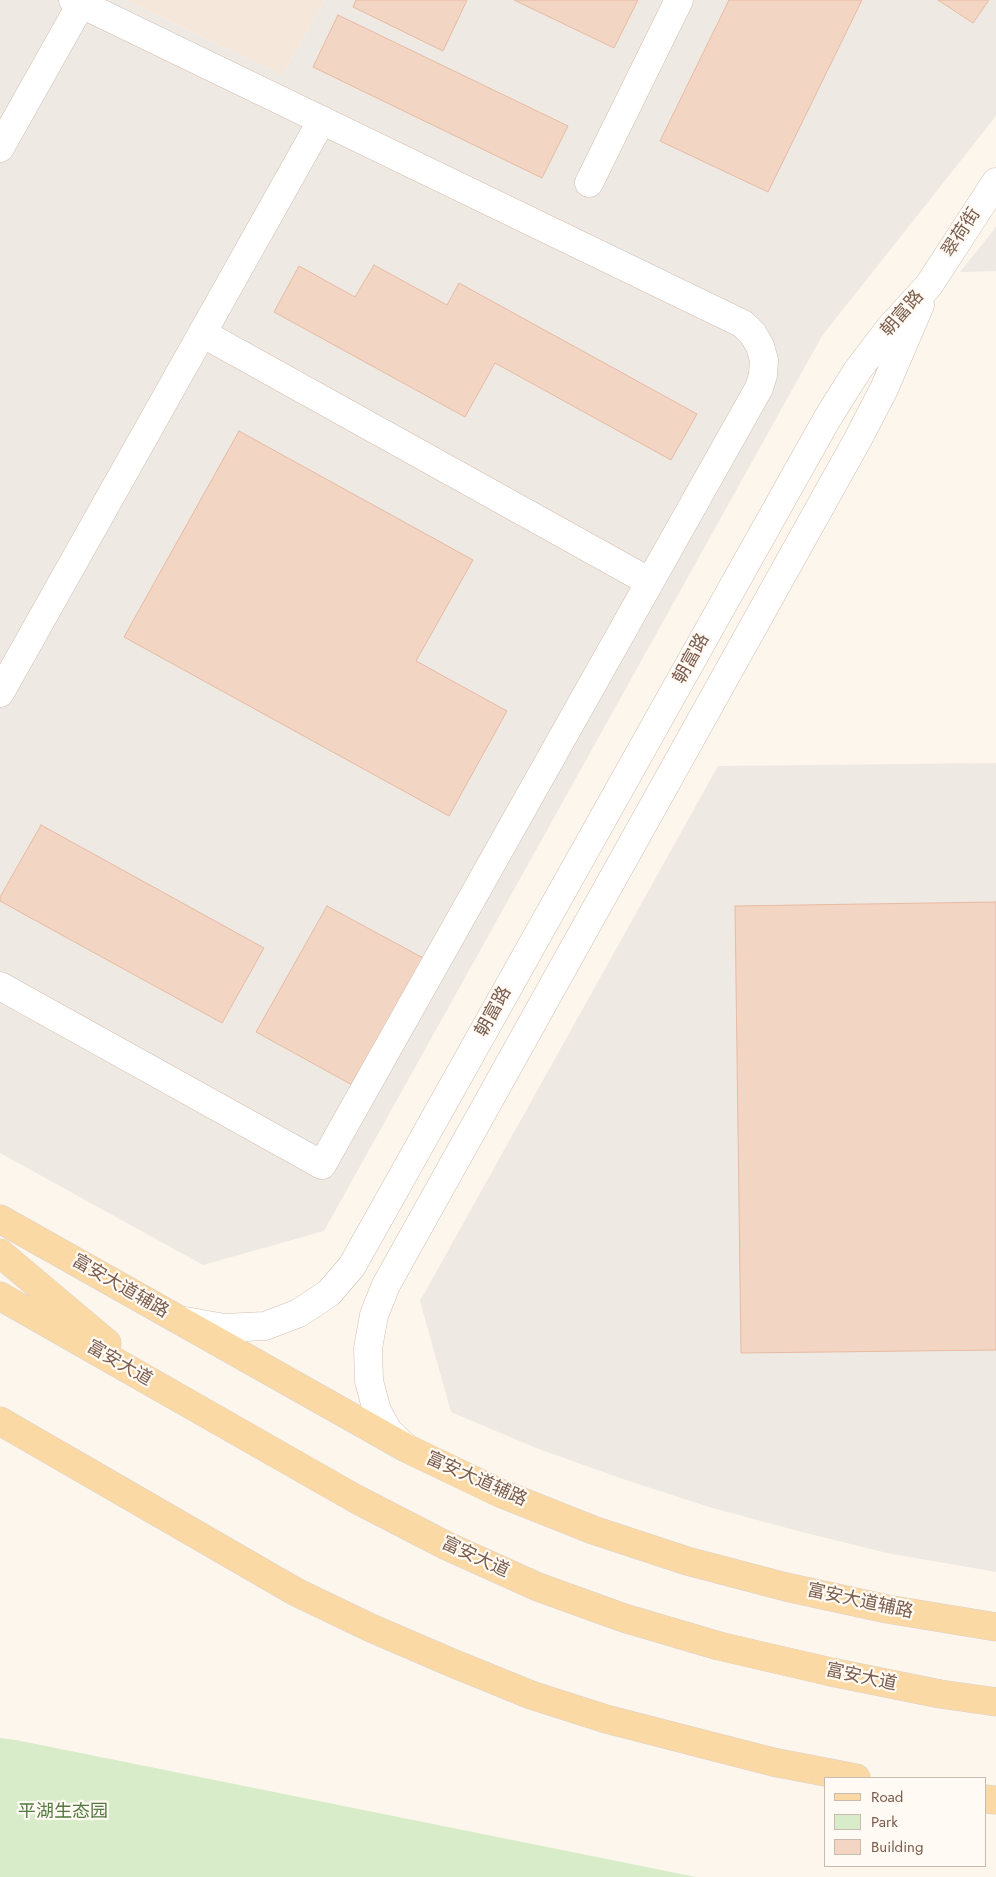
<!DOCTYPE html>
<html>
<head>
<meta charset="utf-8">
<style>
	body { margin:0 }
	#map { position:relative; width:996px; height:1877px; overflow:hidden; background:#fdf6ec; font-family:Jost,sans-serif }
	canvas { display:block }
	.legend { position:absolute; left:824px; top:1777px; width:162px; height:90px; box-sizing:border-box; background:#fffaf3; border:1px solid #cabbb1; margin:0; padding:6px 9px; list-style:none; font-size:15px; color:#7a5c4d }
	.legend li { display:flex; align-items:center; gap:10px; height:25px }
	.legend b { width:25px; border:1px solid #cabbb1 }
</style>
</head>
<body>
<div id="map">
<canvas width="996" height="1877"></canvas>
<ul class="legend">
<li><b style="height:6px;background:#fbd9a5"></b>Road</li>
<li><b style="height:14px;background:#d8ecc9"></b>Park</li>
<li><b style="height:14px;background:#f3d5c3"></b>Building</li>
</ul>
</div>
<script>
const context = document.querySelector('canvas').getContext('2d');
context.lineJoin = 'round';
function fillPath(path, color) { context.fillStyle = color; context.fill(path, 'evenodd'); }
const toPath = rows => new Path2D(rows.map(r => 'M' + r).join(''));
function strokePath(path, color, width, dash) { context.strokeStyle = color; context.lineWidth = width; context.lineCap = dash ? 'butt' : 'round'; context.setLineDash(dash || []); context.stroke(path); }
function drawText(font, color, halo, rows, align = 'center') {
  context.font = font + ' Jost,"Noto Sans SC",sans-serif'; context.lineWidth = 4.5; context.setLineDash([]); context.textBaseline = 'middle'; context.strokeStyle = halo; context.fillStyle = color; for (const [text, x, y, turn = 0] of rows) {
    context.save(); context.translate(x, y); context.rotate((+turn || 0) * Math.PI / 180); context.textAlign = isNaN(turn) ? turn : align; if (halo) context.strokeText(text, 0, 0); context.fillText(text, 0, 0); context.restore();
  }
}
const residential = toPath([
	[126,0,325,0,282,75]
]);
const industrial = toPath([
	[0,0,126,0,282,75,325,0,996,0,996,116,822,336,324,1231,203,1265,0,1153],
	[996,227,996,271,960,272],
	[996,763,996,1572,887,1553,798,1531,709,1507,623,1479,536,1448,451,1412,420,1301,718,766]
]);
const green = toPath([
	[0,1738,16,1740,696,1877,0,1877]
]);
const building = toPath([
	[356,0,467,0,443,51,353,7,356,0],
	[514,0,638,0,614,48,514,0],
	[729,0,862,0,768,192,660,141,729,0],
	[938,0,989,0,973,23,938,0],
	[338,15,568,126,542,178,313,67,338,15],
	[374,265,447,305,459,283,697,414,671,460,495,363,465,417,274,312,299,266,355,297,374,265],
	[239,431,473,560,416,661,507,711,449,816,124,637,239,431],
	[41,825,264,948,222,1023,0,901,0,897,41,825],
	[996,902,996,1350,741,1353,735,906,996,902],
	[327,906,425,959,354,1086,256,1032,327,906]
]);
const minor = toPath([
	[0,148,81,4],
	[589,183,679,0],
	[202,333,650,582],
	[0,693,322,120],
	[0,986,322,1165,759,388,763,375,764,360,760,346,753,334,743,324,73,0],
	[185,1321,224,1328,265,1326,299,1313,329,1293,352,1266,827,419,857,371,889,329,929,285,996,182],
	[404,1446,388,1431,377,1411,369,1381,368,1348,374,1315,386,1285,858,439,884,389,920,305]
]);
const major = toPath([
	[0,1219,408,1449,500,1493,593,1530,687,1561,786,1587,887,1609,996,1627],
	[0,1253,107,1343],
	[0,1296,356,1499,447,1546,538,1587,624,1618,719,1646,831,1672,940,1694,996,1702],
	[0,1421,296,1592,371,1628,450,1662,531,1695,606,1719,773,1762,856,1778],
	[985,1799,996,1800]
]);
const streetNames = [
	["翠荷街",962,233,-57],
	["朝富路",903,314,-49],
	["朝富路",692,659,-61],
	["朝富路",494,1012,-61],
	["富安大道辅路",120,1287,30],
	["富安大道",119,1364,30],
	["富安大道辅路",476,1480,24],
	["富安大道",475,1558,25],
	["富安大道辅路",860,1602,12],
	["富安大道",861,1678,12]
];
const parkNames = [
	["平湖生态园",63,1813]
];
fillPath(residential, '#f5e8da');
fillPath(industrial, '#efe9e4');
fillPath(green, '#d8ecc9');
fillPath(building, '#f3d5c3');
strokePath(building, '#e6bba3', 1);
strokePath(minor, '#d1beb0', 29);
strokePath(major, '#dad1cd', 29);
strokePath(minor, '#fff', 28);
strokePath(major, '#fbd9a5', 28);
drawText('18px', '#7a5c4d', '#fffaf3', streetNames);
drawText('18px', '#537a41', '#fffaf3', parkNames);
</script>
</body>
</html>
